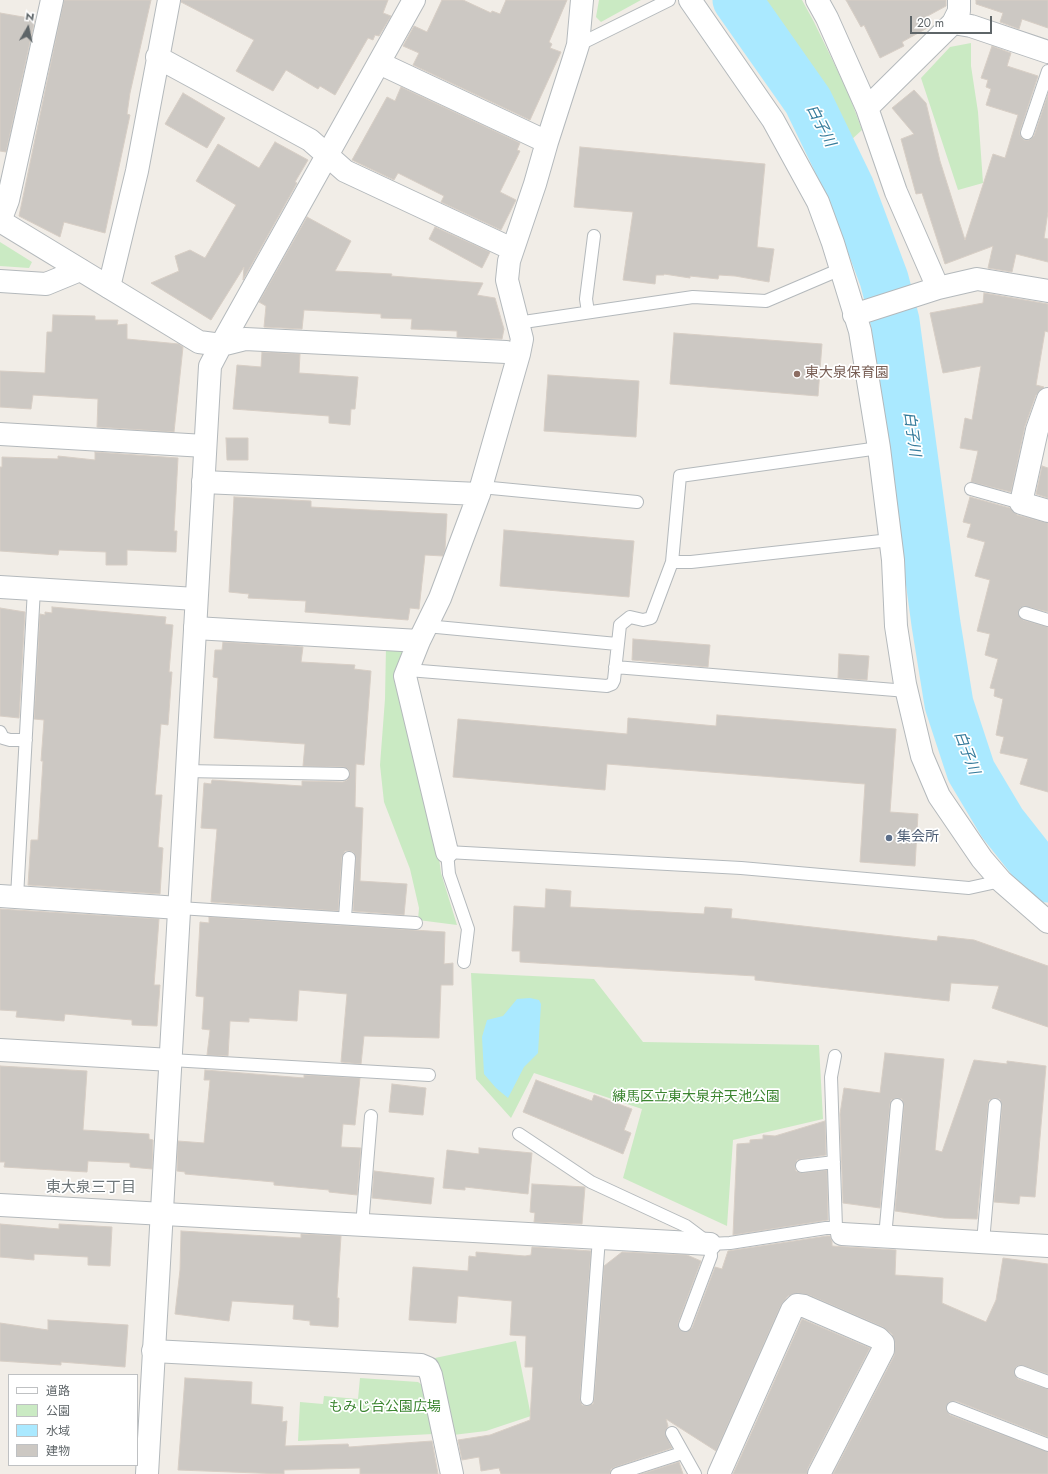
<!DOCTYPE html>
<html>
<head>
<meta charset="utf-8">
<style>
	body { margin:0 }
	#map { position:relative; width:1048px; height:1474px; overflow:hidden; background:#f1ede7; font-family:Jost,"Noto Sans JP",sans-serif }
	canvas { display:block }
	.legend { position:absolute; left:8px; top:1374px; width:130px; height:92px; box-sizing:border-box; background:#fff; border:1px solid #bfc1c3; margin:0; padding:5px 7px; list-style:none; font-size:12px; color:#5e6568 }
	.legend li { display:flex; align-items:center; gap:8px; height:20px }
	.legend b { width:20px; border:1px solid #bfc1c3 }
	.north { position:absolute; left:8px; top:8px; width:40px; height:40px; -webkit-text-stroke:3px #fff; paint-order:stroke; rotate:9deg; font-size:11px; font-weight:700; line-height:16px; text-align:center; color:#5e6568 }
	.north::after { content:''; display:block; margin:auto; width:14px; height:18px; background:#5e6568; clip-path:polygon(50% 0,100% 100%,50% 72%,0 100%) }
	.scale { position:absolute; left:910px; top:16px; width:82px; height:18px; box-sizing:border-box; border:2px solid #5e6568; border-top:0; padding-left:5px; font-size:12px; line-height:14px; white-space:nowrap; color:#5e6568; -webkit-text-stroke:3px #fff; paint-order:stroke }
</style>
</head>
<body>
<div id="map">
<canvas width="1048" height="1474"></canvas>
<ul class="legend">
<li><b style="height:5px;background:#fff"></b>道路</li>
<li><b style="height:11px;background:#caeac3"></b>公園</li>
<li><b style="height:11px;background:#aae9ff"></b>水域</li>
<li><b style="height:11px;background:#ccc8c3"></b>建物</li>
</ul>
<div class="north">N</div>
<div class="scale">20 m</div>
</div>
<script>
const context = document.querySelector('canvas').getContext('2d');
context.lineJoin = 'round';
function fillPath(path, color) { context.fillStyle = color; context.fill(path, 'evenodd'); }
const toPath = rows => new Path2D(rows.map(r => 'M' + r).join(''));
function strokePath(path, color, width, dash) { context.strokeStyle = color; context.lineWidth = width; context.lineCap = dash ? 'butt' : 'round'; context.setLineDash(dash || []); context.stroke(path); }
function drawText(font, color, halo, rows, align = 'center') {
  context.font = font + ' Jost,"Noto Sans JP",sans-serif'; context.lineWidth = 3.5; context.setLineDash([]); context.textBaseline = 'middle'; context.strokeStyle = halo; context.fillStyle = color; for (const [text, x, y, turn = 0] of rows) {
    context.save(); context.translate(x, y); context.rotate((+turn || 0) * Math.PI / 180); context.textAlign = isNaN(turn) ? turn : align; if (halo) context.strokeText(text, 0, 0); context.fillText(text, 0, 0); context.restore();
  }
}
const green = toPath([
	[599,0,641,0,601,22,596,17],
	[763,0,802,0,814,22,848,92,862,130,851,140,825,90],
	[971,43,971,66,978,112,983,183,958,190,921,78,950,47],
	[0,242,32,262,29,268,0,266],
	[386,646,408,648,438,851,441,873,457,925,418,920,419,908,410,869,384,802,380,765,385,699],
	[471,973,594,979,643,1042,819,1045,823,1119,733,1140,727,1226,623,1178,642,1109,534,1073,511,1118,476,1079],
	[516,1341,531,1416,486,1431,453,1435,435,1358],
	[360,1378,418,1382,425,1387,433,1434,298,1441,300,1402,323,1404,324,1396,358,1399]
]);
const water = toPath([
	[530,998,539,1000,541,1004,538,1053,524,1067,508,1098,496,1088,484,1074,482,1037,487,1020,503,1016,517,999]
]);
const river = toPath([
	[737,0,808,101,850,188,884,279,895,321,936,624,949,704,971,771,1002,823,1040,871,1048,878]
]);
const building = toPath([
	[64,0,151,0,130,93,127,114,130,115,105,233,64,222,60,237,19,216,64,0],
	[181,0,388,0,383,13,391,16,379,36,375,35,373,40,368,38,335,95,320,86,318,89,286,70,273,91,236,71,254,40,181,2,181,0],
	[442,0,463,0,491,13,492,11,500,14,506,0,567,0,549,42,552,44,550,48,561,52,530,120,413,65,419,53,403,46,414,26,427,32,442,0],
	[846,0,946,0,946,6,924,18,929,27,902,42,904,46,880,58,864,25,861,27,846,0],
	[976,0,1048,0,1048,28,1022,19,1019,29,1000,22,1003,13,976,4,976,0],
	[0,13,35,19,6,152,0,151,0,13],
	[992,46,1011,53,1007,66,1038,76,1020,131,1020,135,1024,140,1029,140,1034,136,1048,94,1048,212,1044,238,1048,239,1048,262,1016,254,1012,272,988,268,993,246,945,264,922,193,916,194,901,139,914,134,892,108,914,90,926,103,940,161,965,240,993,154,1005,158,1018,115,986,105,991,89,986,87,988,80,981,78,992,46],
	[401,87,520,143,517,150,520,151,500,192,516,200,501,230,441,202,444,196,398,173,394,180,352,160,387,97,395,101,401,87],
	[183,93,225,118,207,148,165,124,183,93],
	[275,142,308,160,295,182,297,183,243,280,244,267,211,320,151,283,179,271,175,256,190,250,205,258,236,205,196,181,218,144,259,168,275,142],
	[580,147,765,164,757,247,774,249,769,282,735,276,719,275,718,279,690,276,690,278,664,274,664,275,656,275,655,284,623,280,633,212,574,207,580,147],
	[307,217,351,241,335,271,392,274,391,276,483,283,477,295,495,298,504,329,502,339,457,337,457,331,411,329,412,319,381,318,381,314,304,310,302,329,264,327,266,306,259,302,307,217],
	[435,227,490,252,482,268,429,239,435,227],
	[984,293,1048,304,1048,332,1045,331,1036,385,1044,387,1036,395,1025,426,1011,492,971,482,978,451,960,448,965,418,972,420,981,366,943,373,930,313,983,303,984,293],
	[53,315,95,316,95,320,118,320,117,325,127,324,127,339,179,344,183,347,174,432,97,427,98,399,33,395,31,409,0,407,0,371,45,373,47,332,52,332,53,315],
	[674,333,822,344,818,396,670,384,674,333],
	[262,352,300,354,299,373,358,377,355,409,351,409,350,425,329,423,329,416,233,409,237,365,261,367,262,352],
	[548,375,639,381,636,437,544,431,548,375],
	[226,438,248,438,248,460,227,460,226,438],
	[95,452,178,458,174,531,177,531,176,552,127,550,127,565,106,565,106,552,59,550,58,555,0,551,0,467,2,467,2,457,58,459,58,456,95,460,95,452],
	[1042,466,1048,468,1048,498,1036,494,1042,466],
	[234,497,311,501,311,507,447,514,445,550,443,556,425,555,419,609,410,608,408,620,305,612,306,601,248,598,249,594,229,592,234,497],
	[970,497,1010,508,1017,515,1048,523,1048,612,1024,606,1020,608,1018,614,1023,620,1048,627,1048,792,1020,784,1028,759,1000,753,1004,737,996,735,1003,699,994,696,995,689,990,688,998,659,985,655,990,634,977,631,990,580,975,576,985,542,967,537,971,524,963,522,970,497],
	[504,530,634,541,629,597,500,586,504,530],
	[52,607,166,617,165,624,173,625,169,672,172,672,168,725,161,724,155,795,162,795,158,847,163,848,160,894,28,885,31,840,38,840,43,761,41,761,44,720,34,719,40,614,45,615,45,612,52,613,52,607],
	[0,608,25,612,19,718,0,716,0,608],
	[633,639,710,645,708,667,632,660,633,639],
	[223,642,303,647,301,662,355,665,354,669,371,671,364,765,356,764,355,807,363,808,360,881,407,884,404,915,353,911,356,858,353,852,349,851,345,851,342,857,338,911,211,902,217,829,201,828,204,783,211,784,212,780,302,786,302,781,343,782,347,780,350,775,349,770,344,767,303,766,305,744,214,738,218,678,213,677,215,650,222,650,223,642],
	[839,654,869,656,867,680,838,678,839,654],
	[717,715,896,729,890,812,918,814,915,866,860,862,865,784,607,764,605,790,453,777,458,719,627,734,628,718,716,726,717,715],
	[546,889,571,891,570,907,704,914,705,907,732,909,731,918,937,941,938,936,974,940,1048,966,1048,1027,992,1008,999,986,951,983,949,1001,755,980,755,976,520,962,520,951,512,951,514,906,545,908,546,889],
	[0,909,159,919,154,985,160,985,157,1026,132,1025,132,1020,65,1014,64,1021,16,1017,17,1011,0,1010,0,909],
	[209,917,445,932,444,964,453,963,453,985,441,985,439,1038,364,1036,361,1064,341,1062,347,994,299,990,297,1021,249,1018,249,1022,230,1021,228,1056,207,1055,210,1030,202,1029,204,997,196,996,200,922,209,923,209,917],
	[885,1053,944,1059,935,1150,942,1152,974,1060,1007,1064,1007,1061,1046,1066,1035,1197,1020,1196,1019,1204,994,1202,1002,1106,1000,1099,995,1098,989,1100,988,1104,977,1219,944,1218,895,1211,904,1106,902,1099,897,1098,891,1100,890,1104,880,1208,843,1203,840,1114,844,1088,880,1093,885,1053],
	[0,1066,87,1071,83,1130,149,1134,149,1139,153,1140,152,1169,130,1167,130,1163,88,1161,87,1172,4,1167,5,1162,0,1162,0,1066],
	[205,1070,304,1078,304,1075,360,1078,355,1125,343,1124,341,1147,361,1148,357,1195,329,1192,329,1190,274,1185,274,1182,185,1174,185,1172,177,1171,178,1141,204,1143,210,1080,204,1080,205,1070],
	[536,1080,592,1101,594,1095,632,1109,624,1130,631,1133,623,1154,523,1112,536,1080],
	[392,1084,426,1088,423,1115,389,1112,392,1084],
	[825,1121,826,1155,801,1159,797,1160,795,1167,796,1171,803,1173,827,1170,828,1220,733,1235,737,1144,750,1143,750,1140,763,1139,763,1135,775,1136,825,1121],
	[479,1148,532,1153,528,1194,465,1187,465,1190,443,1188,447,1150,479,1154,479,1148],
	[374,1171,434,1178,431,1204,372,1198,374,1171],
	[532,1184,585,1187,582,1224,534,1222,535,1213,530,1212,532,1184],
	[0,1224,59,1229,59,1224,112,1227,110,1266,88,1265,88,1257,34,1254,34,1260,0,1257,0,1224],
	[181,1231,301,1238,301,1234,341,1236,337,1298,339,1298,338,1327,310,1325,310,1321,293,1319,294,1305,232,1301,229,1321,175,1314,180,1270,181,1231],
	[827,1236,830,1236,832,1241,832,1246,896,1250,895,1275,943,1278,942,1303,986,1322,996,1300,1003,1258,1048,1264,1048,1374,1020,1365,1016,1367,1014,1373,1018,1379,1048,1389,1048,1437,956,1401,949,1402,946,1409,950,1415,1048,1452,1048,1474,833,1474,894,1356,895,1343,892,1334,883,1327,809,1295,798,1293,788,1296,781,1305,716,1451,666,1419,668,1426,665,1433,672,1448,615,1467,611,1469,610,1474,501,1474,499,1468,481,1471,479,1457,462,1460,458,1440,490,1435,530,1420,533,1367,525,1367,526,1336,510,1335,512,1301,458,1296,456,1323,409,1320,413,1267,468,1271,469,1256,476,1257,476,1252,525,1256,531,1255,532,1247,591,1251,580,1398,582,1405,587,1406,593,1404,594,1400,604,1266,622,1252,687,1255,701,1261,678,1323,679,1329,686,1332,692,1328,715,1267,722,1269,728,1251,827,1236],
	[802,1319,870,1348,808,1468,807,1474,733,1474,802,1319],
	[48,1320,128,1325,125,1367,61,1362,61,1365,0,1361,0,1323,48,1330,48,1320],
	[185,1378,252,1382,251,1404,283,1407,282,1422,287,1421,285,1446,348,1444,349,1447,432,1441,438,1474,360,1474,360,1468,284,1470,284,1474,178,1470,185,1378],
	[679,1462,683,1474,641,1474,679,1462]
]);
const service = toPath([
	[578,45,669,0],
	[1027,133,1048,71],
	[588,312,586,299,594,236],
	[517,323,693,297,766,301,841,269],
	[879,448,680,476,672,562,691,562,890,540],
	[481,487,637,502],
	[971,489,1021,503],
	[1025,613,1048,620],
	[426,626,617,644],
	[615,667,907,691],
	[408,670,607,686,612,684,614,680,620,625,630,617,643,620,651,618,672,562],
	[0,732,3,738,10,740,26,740],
	[186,771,343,774],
	[17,897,34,589],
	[179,908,416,923],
	[345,918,349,858],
	[464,962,468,929,449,874,447,852,741,868,969,888,1001,881],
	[835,1056,831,1077,836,1228],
	[171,1060,429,1075],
	[519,1134,591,1182,686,1226,710,1244,730,1243,826,1228,836,1228,842,1234],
	[802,1166,834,1162],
	[362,1226,371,1116],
	[885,1237,897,1105],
	[983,1242,995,1105],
	[685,1325,711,1256,710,1244],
	[1021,1372,1048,1382],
	[587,1399,599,1238],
	[953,1408,1048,1445],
	[672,1433,695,1474],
	[617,1474,682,1453]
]);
const minor = toPath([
	[690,0,773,120,818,202,833,243,860,331,879,448,893,560,896,626,905,684,922,756,939,796,982,859,1001,881,1048,922],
	[817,0,827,18,867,108,896,192,938,288,854,315],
	[953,23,971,26,1048,52],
	[157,57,310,140,345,171,512,249],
	[379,63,547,142],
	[867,108,953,23,959,11,959,0],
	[0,221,8,200,52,0],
	[0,281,46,284,80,270],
	[109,287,137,171,169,0],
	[938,288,977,279,1048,291],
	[221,345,414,0],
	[1048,399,1037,430,1021,503,1048,511],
	[0,434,205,446],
	[203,482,479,494],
	[0,587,196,599],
	[195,628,419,641],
	[447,852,405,676,419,641,440,598,479,494,519,354,522,339,507,280,509,261,535,184,547,142,573,61,578,45,582,0],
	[0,896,179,908],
	[0,1050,171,1060],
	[0,1205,710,1244],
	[842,1234,1048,1246],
	[153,1351,421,1365,428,1368,431,1375,452,1474],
	[719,1474,792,1310,797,1305,804,1306,878,1338,883,1343,883,1350,819,1474]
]);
const tertiary = toPath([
	[0,221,199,342,221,345,245,339,506,352],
	[147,1474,210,366,221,345]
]);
const markers = [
	[797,374,4,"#8d6e63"],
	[889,838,4,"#5c6f8a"]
];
const educationNames = [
	["東大泉保育園",805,374]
];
const serviceNames = [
	["集会所",897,838]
];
const parkNames = [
	["練馬区立東大泉弁天池公園",696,1098],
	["もみじ台公園広場",385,1408]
];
const waterNames = [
	["白子川",820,126,63],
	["白子川",911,434,82],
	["白子川",966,753,69]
];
const neighbourhoodNames = [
	["東大泉三丁目",91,1188]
];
fillPath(green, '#caeac3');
fillPath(water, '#aae9ff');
strokePath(river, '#aae9ff', 49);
fillPath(building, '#ccc8c3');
strokePath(building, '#d7cec5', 1);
strokePath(service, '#b4b9bc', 14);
strokePath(minor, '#b4b9bc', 24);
strokePath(tertiary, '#b4b9bc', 24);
strokePath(service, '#fff', 12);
strokePath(minor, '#fff', 22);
strokePath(tertiary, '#fff', 22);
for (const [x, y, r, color] of markers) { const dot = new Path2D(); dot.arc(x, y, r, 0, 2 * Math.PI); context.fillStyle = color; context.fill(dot); strokePath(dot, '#fff', 1.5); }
drawText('14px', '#785e54', '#fff', educationNames, 'left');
drawText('14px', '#4e5e75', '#fff', serviceNames, 'left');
drawText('14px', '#3b8530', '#fff', parkNames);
drawText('italic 15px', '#367c9c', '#fff', waterNames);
drawText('15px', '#6f777a', '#fff', neighbourhoodNames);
</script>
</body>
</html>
